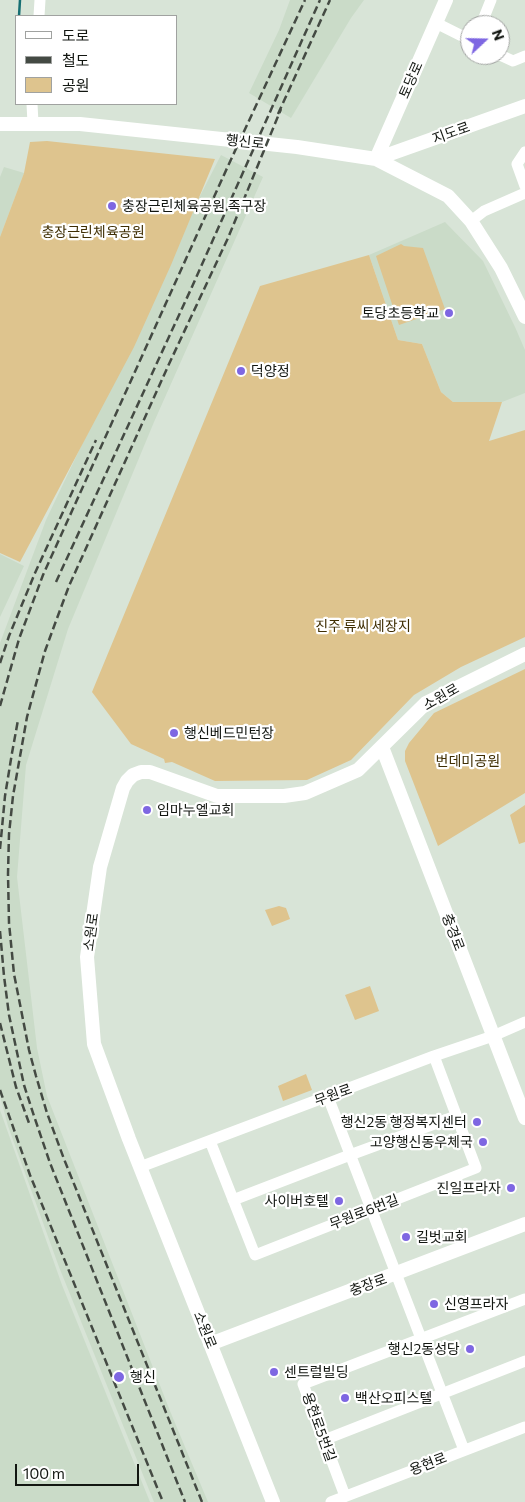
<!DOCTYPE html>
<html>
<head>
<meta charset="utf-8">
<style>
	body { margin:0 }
	#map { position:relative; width:525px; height:1502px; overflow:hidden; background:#d8e4d7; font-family:Commissioner,"Noto Sans KR",sans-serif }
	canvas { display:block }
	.legend { position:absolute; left:15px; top:15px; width:162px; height:90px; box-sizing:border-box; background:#fff; border:1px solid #a0a2a0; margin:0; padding:6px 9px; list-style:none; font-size:15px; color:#121611 }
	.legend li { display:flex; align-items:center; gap:10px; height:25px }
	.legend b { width:25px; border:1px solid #a0a2a0 }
	.north { position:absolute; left:460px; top:15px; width:50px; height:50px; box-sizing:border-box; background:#fff; border:1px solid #a0a2a0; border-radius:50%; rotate:69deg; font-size:14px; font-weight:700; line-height:20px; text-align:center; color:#121611 }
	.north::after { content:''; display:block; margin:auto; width:18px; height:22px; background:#7e67e2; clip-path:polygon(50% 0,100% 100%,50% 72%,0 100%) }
	.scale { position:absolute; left:15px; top:1464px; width:124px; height:22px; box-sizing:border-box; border:2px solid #121611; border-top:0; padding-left:6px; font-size:15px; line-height:18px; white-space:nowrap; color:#121611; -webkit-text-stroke:4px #fff; paint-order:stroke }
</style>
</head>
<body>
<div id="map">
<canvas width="525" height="1502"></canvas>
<ul class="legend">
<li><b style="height:6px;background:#fff"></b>도로</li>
<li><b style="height:6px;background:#444a43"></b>철도</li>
<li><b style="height:14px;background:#dec48e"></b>공원</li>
</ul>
<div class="north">N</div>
<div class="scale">100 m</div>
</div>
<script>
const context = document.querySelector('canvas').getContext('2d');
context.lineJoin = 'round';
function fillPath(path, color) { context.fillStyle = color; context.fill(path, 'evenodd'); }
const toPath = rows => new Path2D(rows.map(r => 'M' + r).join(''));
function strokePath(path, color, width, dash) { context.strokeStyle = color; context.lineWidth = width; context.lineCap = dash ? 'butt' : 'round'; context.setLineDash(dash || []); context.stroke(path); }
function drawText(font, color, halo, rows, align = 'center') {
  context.font = font + ' Commissioner,"Noto Sans KR",sans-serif'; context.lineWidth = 4.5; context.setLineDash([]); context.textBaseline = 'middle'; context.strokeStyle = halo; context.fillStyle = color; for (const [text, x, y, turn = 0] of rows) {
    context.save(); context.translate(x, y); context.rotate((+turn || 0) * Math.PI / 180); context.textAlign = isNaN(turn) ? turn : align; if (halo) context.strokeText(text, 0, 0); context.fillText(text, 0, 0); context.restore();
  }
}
const built = toPath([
	[290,0,364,0,351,18,291,118,249,93,279,30],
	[221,155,263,177,154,422,68,629,26,765,17,877,37,1048,47,1096,170,1411,208,1502,154,1502,59,1267,8,1126,0,1096,0,643,46,520,199,198],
	[4,167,24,173,0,237,0,177],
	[445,222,483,261,515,327,525,350,525,393,502,402,453,402,441,392,422,344,398,340,369,255],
	[0,554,24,566,0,617],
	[0,1110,62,1285,150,1502,0,1502]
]);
const green = toPath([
	[47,141,215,159,171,265,134,347,20,562,0,553,0,237,24,173,30,142],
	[401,244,404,246,423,248,445,309,399,325,376,256],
	[369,255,398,340,422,344,441,392,453,402,502,402,489,441,525,430,525,637,461,667,414,695,351,760,307,780,215,781,172,762,165,763,164,759,131,744,92,692,260,286],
	[525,669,525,793,438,846,405,761,405,751,409,743,434,713],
	[525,805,525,842,519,844,510,815],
	[279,906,286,908,290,919,272,926,265,910],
	[370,986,379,1011,355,1020,345,995],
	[306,1074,312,1090,283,1101,278,1086]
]);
const stream = toPath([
	[19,16,20,0]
]);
const minor = toPath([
	[39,16,40,0],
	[436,23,470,40],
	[481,25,491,0],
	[500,55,513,61,525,56],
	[32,104,33,123],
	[525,152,517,164,525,186],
	[471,221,484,211,525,193],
	[328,1097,464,1450],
	[210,1141,255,1255,476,1168,434,1056],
	[140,1167,434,1056,493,1036,525,1022],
	[233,1200,350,1155,456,1116],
	[324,1440,525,1361],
	[345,1496,303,1384,525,1299],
	[331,1502,525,1427]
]);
const major = toPath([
	[0,124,80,124,297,147,376,159,448,196,471,221,501,268,525,317],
	[376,159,446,0],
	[376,159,525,106],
	[382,747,525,1118],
	[210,1344,525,1224],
	[273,1502,129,1139,94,1044,87,957,100,867,123,788,127,781,133,775,141,772,150,772,217,796,284,796,305,793,358,770,426,703,525,654]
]);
const rail = toPath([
	[278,114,330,0],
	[56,582,191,289,320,0],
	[0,663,9,636,35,573,96,440],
	[0,706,19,639,43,575,228,166,305,0],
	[0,849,5,796,12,753,18,720],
	[0,931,4,976,9,1015,24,1085,34,1116,50,1163,185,1502],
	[0,1023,16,1087,29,1123],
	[0,1090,30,1175,163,1502],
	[202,1502,64,1159,47,1113,36,1076,29,1050,14,974,9,923,8,874,9,834,13,796,27,717,45,651,56,621,69,586,169,364,228,238,281,109]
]);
const markers = [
	[112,206,5,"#7e67e2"],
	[449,313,5,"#7e67e2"],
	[241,371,5,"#7e67e2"],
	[174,733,5,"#7e67e2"],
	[147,810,5,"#7e67e2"],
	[477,1122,5,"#7e67e2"],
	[483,1142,5,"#7e67e2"],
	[511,1188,5,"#7e67e2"],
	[339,1201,5,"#7e67e2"],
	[406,1237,5,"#7e67e2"],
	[434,1304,5,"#7e67e2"],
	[470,1349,5,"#7e67e2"],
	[274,1372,5,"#7e67e2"],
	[119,1377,6,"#7e67e2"],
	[345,1398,5,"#7e67e2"]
];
const streetNames = [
	["토당로",411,80,-66],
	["지도로",451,133,-20],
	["행신로",245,142,6],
	["소원로",441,697,-30],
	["소원로",91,932,-82],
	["충경로",453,932,69],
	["무원로",333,1095,-20],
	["무원로6번길",364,1212,-21],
	["충장로",368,1285,-20],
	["소원로",205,1330,68],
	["용현로5번길",319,1427,70],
	["용현로",428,1464,-21]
];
const poiNames = [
	["충장근린체육공원 족구장",122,206],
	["토당초등학교",439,313,"right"],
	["덕양정",251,371],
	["행신베드민턴장",184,733],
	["임마누엘교회",157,810],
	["행신2동 행정복지센터",467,1122,"right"],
	["고양행신동우체국",473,1142,"right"],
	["진일프라자",501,1188,"right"],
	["사이버호텔",329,1201,"right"],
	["길벗교회",416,1237],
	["신영프라자",444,1304],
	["행신2동성당",460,1349,"right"],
	["센트럴빌딩",284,1372],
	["행신",130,1377],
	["백산오피스텔",355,1398]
];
const parkNames = [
	["충장근린체육공원",93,232],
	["진주 류씨 세장지",363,626],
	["번데미공원",468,761]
];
fillPath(built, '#cadbc8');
fillPath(green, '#dec48e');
strokePath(stream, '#156e72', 2.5);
strokePath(minor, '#fff', 11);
strokePath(major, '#fff', 14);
strokePath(rail, '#444a43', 2.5, [8, 4]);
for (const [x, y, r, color] of markers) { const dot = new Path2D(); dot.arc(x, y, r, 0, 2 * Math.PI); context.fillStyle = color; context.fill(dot); strokePath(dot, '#fff', 2); }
drawText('14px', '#121611', '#fff', streetNames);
drawText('14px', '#121611', '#fff', poiNames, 'left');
drawText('14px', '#3f2e03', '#fff', parkNames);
</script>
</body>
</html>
